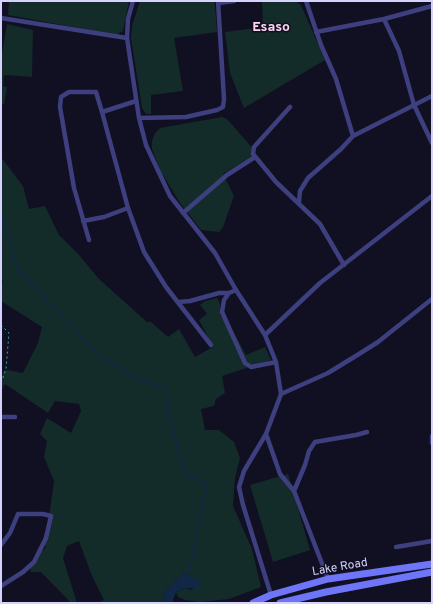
<!DOCTYPE html>
<html>
<head>
<meta charset="utf-8">
<style>
	body { margin:0 }
	#map { position:relative; width:433px; height:604px; overflow:hidden; background:#110f22; font-family:Overpass,sans-serif }
	canvas { display:block }
	.frame { position:absolute; inset:0; border:2px solid #d5d3fd; pointer-events:none }
</style>
</head>
<body>
<div id="map">
<canvas width="433" height="604"></canvas>
<div class="frame"></div>
</div>
<script>
const context = document.querySelector('canvas').getContext('2d');
context.lineJoin = 'round';
function fillPath(path, color) { context.fillStyle = color; context.fill(path, 'evenodd'); }
const toPath = rows => new Path2D(rows.map(r => 'M' + r).join(''));
function strokePath(path, color, width, dash) { context.strokeStyle = color; context.lineWidth = width; context.lineCap = dash ? 'butt' : 'round'; context.setLineDash(dash || []); context.stroke(path); }
function drawText(font, color, halo, rows, align = 'center') {
  context.font = font + ' Overpass,sans-serif'; context.lineWidth = 3; context.setLineDash([]); context.textBaseline = 'middle'; context.strokeStyle = halo; context.fillStyle = color; for (const [text, x, y, turn = 0] of rows) {
    context.save(); context.translate(x, y); context.rotate((+turn || 0) * Math.PI / 180); context.textAlign = isNaN(turn) ? turn : align; if (halo) context.strokeText(text, 0, 0); context.fillText(text, 0, 0); context.restore();
  }
}
const green = toPath([
	[9,1,129,1,123,31,116,35,8,15],
	[140,1,214,1,215,7,217,32,174,38,183,91,151,95,151,114,146,114,142,108,131,38,132,26],
	[271,1,295,1,301,5,325,60,244,108,230,73,225,32,263,27,262,2],
	[7,24,33,30,32,77,4,75,3,86,7,87,4,104,1,104,1,59],
	[222,117,227,119,254,150,252,156,223,174,234,196,223,227,219,232,201,230,180,203,160,170,152,149,152,141,155,133,160,128],
	[1,157,23,186,29,209,45,206,59,235,79,255,99,279,147,322,151,322,168,337,179,329,195,357,213,347,199,320,207,314,200,305,205,301,217,298,220,304,220,315,234,333,246,355,265,347,271,360,222,376,225,393,216,399,214,406,201,409,205,430,219,430,234,442,240,458,235,478,233,506,252,549,261,587,229,599,200,602,185,600,178,597,176,592,186,588,192,590,200,579,195,579,183,573,164,593,163,603,96,603,104,600,92,576,79,541,67,546,63,558,77,603,71,603,41,572,31,572,30,568,33,561,46,547,42,542,48,525,54,481,44,457,47,441,40,434,47,418,71,433,81,411,79,404,55,401,48,413,5,384,1,391,1,379,4,371,8,370,23,373,38,343,42,327,1,301,1,286,3,281,1,279],
	[288,474,310,550,273,562,250,485]
]);
const water = toPath([
	[183,573,195,579,200,579,199,589,186,588,176,592,172,603,163,603,164,593]
]);
const stream = toPath([
	[1,213,18,270,102,358,141,380,167,389,169,417,185,474,207,484,190,568,185,575]
]);
const path = toPath([
	[1,325,9,333,6,369,1,383]
]);
const street = toPath([
	[133,1,128,19,127,38,139,118,146,145,170,196,215,253,236,290,265,335,276,362,281,394,266,434,244,471,239,487,243,505,271,595],
	[218,3,234,1],
	[1,18,127,38],
	[384,19,399,51,414,105,432,143],
	[316,32,384,19,432,6],
	[290,107,254,147,253,154,276,182,320,224,344,265],
	[102,112,128,208,144,252,166,287,211,345],
	[139,118,186,117,217,110,223,107,224,99,218,1],
	[353,136,432,96],
	[299,202,300,191,308,178,341,149,353,136,336,79,321,45,306,1],
	[183,213,227,175,255,157],
	[83,221,104,217,128,208],
	[89,240,74,188,60,107,61,97,69,92,96,92,102,112,136,101],
	[236,290,229,293,224,300,222,312,245,363,251,367,276,362],
	[179,302,190,301,219,293,229,293],
	[265,335,320,283,432,196],
	[281,394,328,373,359,354,378,342,432,299],
	[1,417,15,417],
	[266,434,280,474,294,491,328,579],
	[432,436,432,443],
	[294,491,305,465,309,451,315,442,356,435,367,432],
	[1,545,10,533,18,514,43,514,51,516,46,538,34,562,23,572,1,586],
	[396,547,432,541]
]);
const secondary = toPath([
	[253,603,271,595,328,579,432,564],
	[280,603,326,592,432,572]
]);
const streetNames = [
	["Lake Road",340,568,-10]
];
const quarterNames = [
	["Esaso",271,28]
];
fillPath(green, '#132c29');
fillPath(water, '#102845');
strokePath(stream, '#102845', 1.5);
strokePath(path, '#35ae9f', 1, [2, 3]);
strokePath(street, '#3d3f7f', 4.5);
strokePath(secondary, '#6f75f7', 7);
drawText('12px', '#d5d3fd', '#110f22', streetNames);
drawText('bold 14px', '#fdd5f1', '#110f22', quarterNames);
</script>
</body>
</html>
